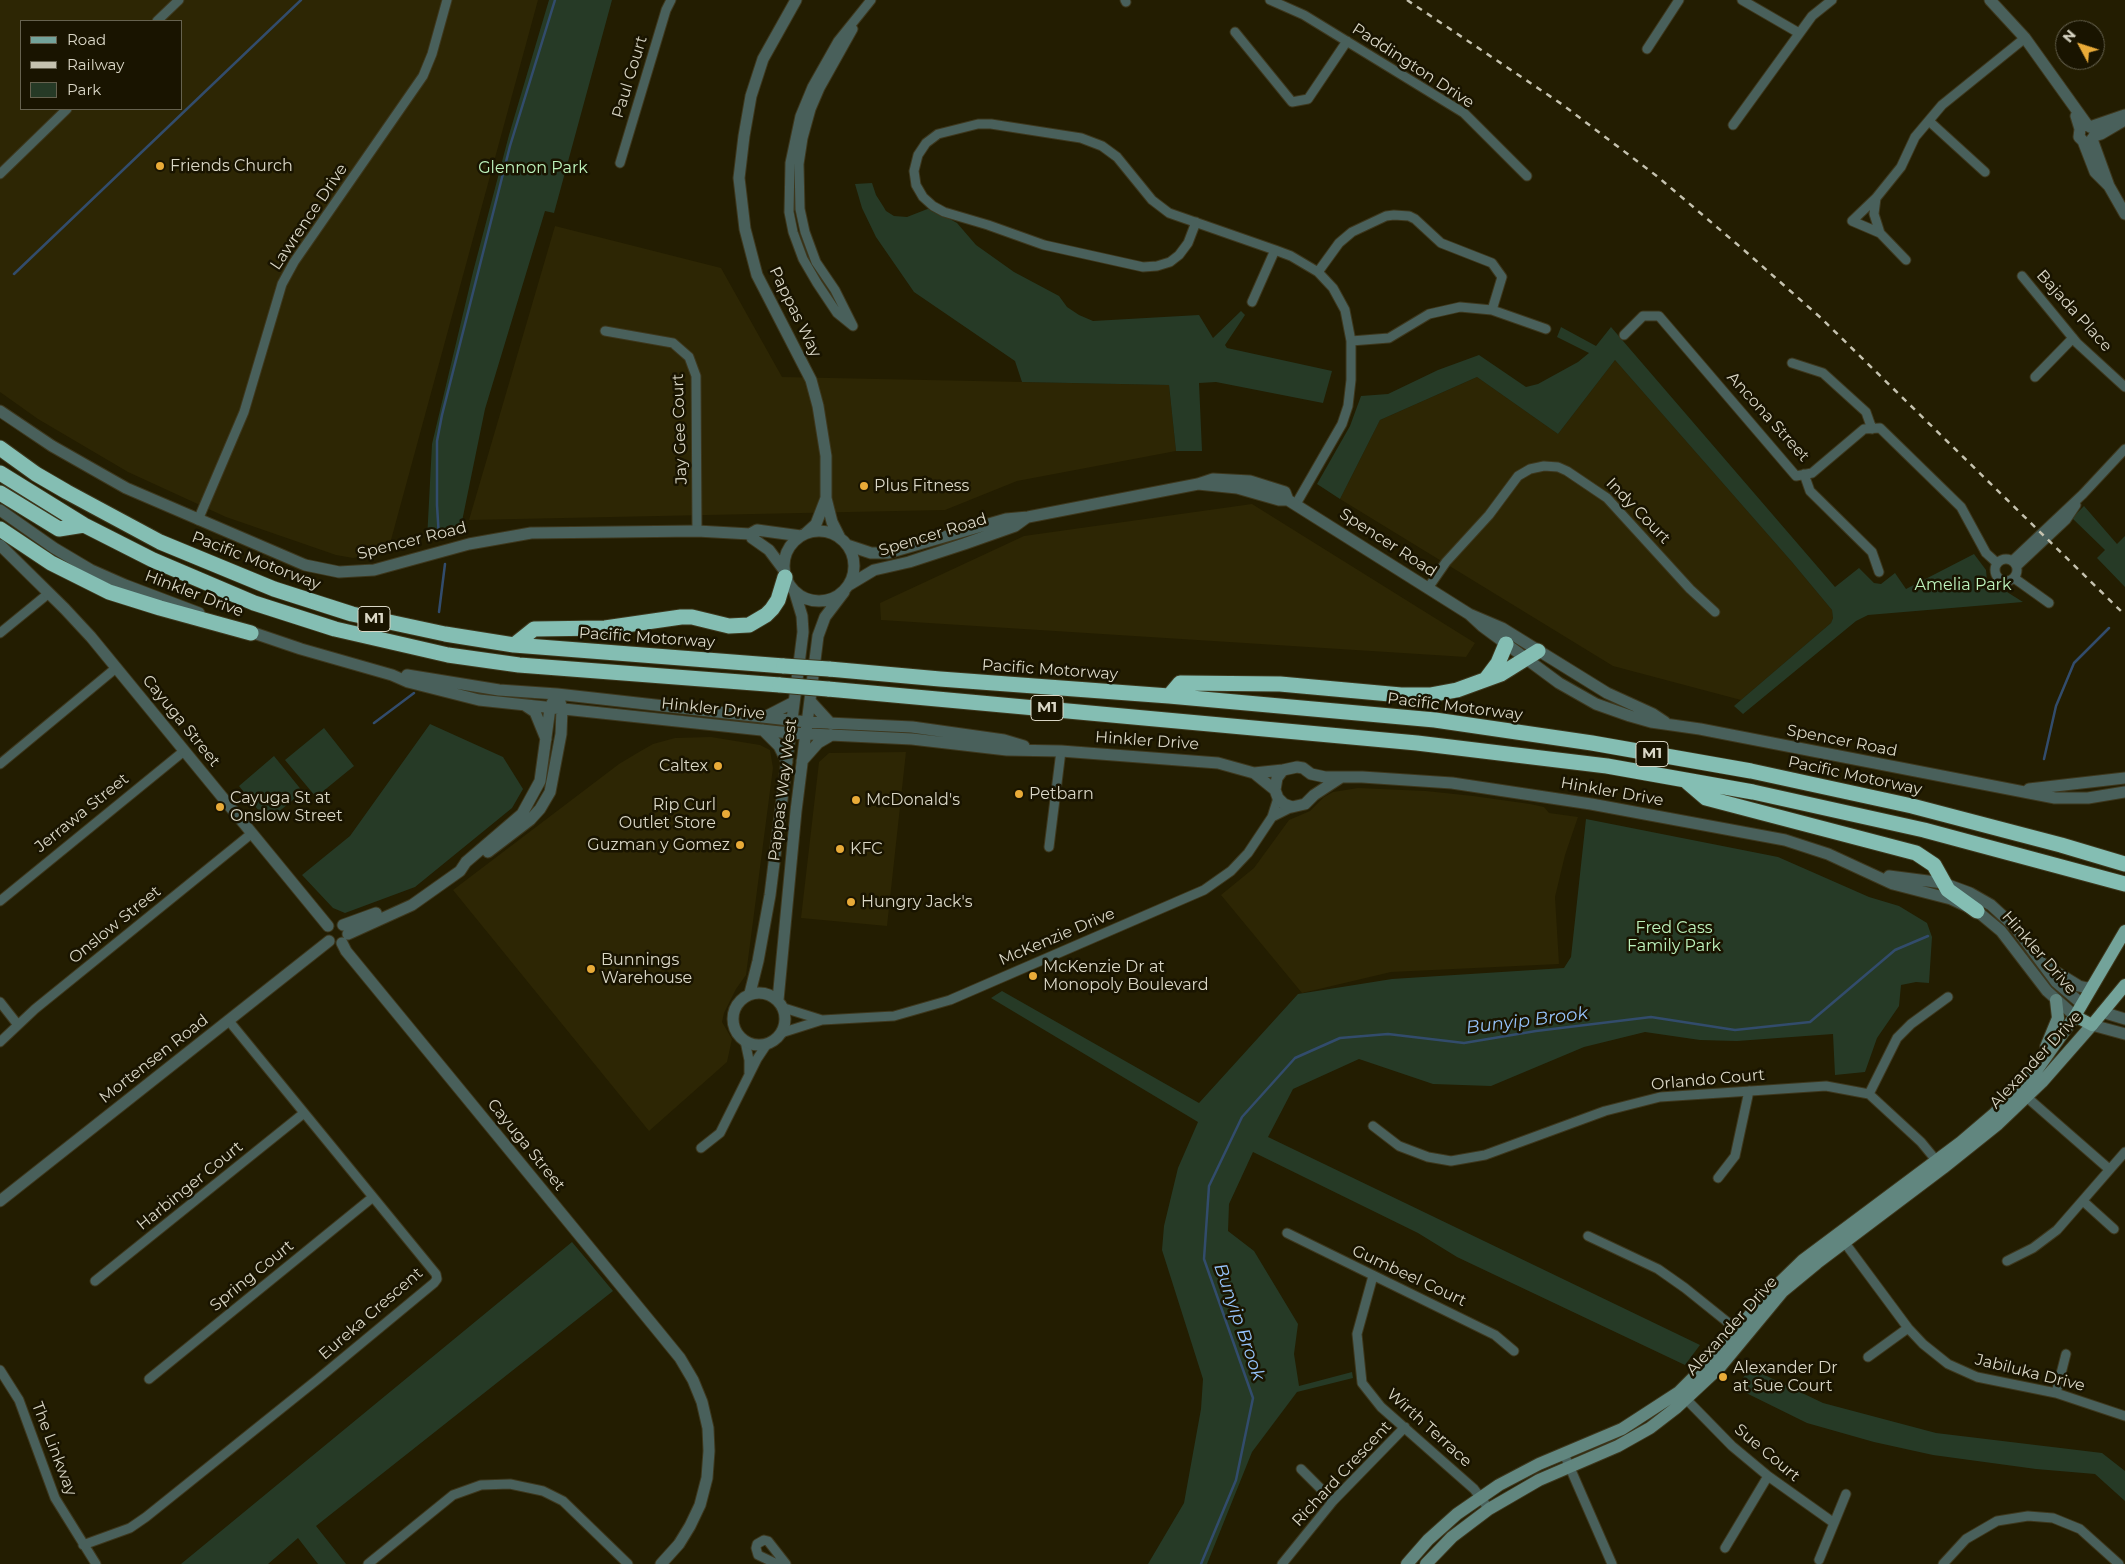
<!DOCTYPE html>
<html>
<head>
<meta charset="utf-8">
<style>
	body { margin:0 }
	#map { position:relative; width:2125px; height:1564px; overflow:hidden; background:#231d01; font-family:Montserrat,sans-serif }
	canvas { display:block }
	.legend { position:absolute; left:20px; top:20px; width:162px; height:90px; box-sizing:border-box; background:#191400; border:1px solid #66624f; margin:0; padding:6px 9px; list-style:none; font-size:15px; color:#dad7c6 }
	.legend li { display:flex; align-items:center; gap:10px; height:25px }
	.legend b { width:25px; border:1px solid #66624f }
	.north { position:absolute; left:2055px; top:20px; width:50px; height:50px; box-sizing:border-box; background:#191400; border:1px solid #66624f; border-radius:50%; rotate:310deg; font-size:14px; font-weight:700; line-height:20px; text-align:center; color:#dad7c6 }
	.north::after { content:''; display:block; margin:auto; width:18px; height:22px; background:#e9ab38; clip-path:polygon(50% 0,100% 100%,50% 72%,0 100%) }
</style>
</head>
<body>
<div id="map">
<canvas width="2125" height="1564"></canvas>
<ul class="legend">
<li><b style="height:6px;background:#73a39a"></b>Road</li>
<li><b style="height:6px;background:#c5c2af"></b>Railway</li>
<li><b style="height:14px;background:#263a26"></b>Park</li>
</ul>
<div class="north">N</div>
</div>
<script>
const context = document.querySelector('canvas').getContext('2d');
context.lineJoin = 'round';
function fillPath(path, color) { context.fillStyle = color; context.fill(path, 'evenodd'); }
const toPath = rows => new Path2D(rows.map(r => 'M' + r).join(''));
function strokePath(path, color, width, dash) { context.strokeStyle = color; context.lineWidth = width; context.lineCap = dash ? 'butt' : 'round'; context.setLineDash(dash || []); context.stroke(path); }
function drawText(font, color, halo, rows, align = 'center') {
  context.font = font + ' Montserrat,sans-serif'; context.lineWidth = 5; context.setLineDash([]); context.textBaseline = 'middle'; context.strokeStyle = halo; context.fillStyle = color; for (const [text, x, y, turn = 0] of rows) {
    context.save(); context.translate(x, y); context.rotate((+turn || 0) * Math.PI / 180); context.textAlign = isNaN(turn) ? turn : align; if (halo) context.strokeText(text, 0, 0); context.fillText(text, 0, 0); context.restore();
  }
}
const built = toPath([
	[0,0,538,0,388,551,353,558,336,555,226,517,128,472,38,419,0,392],
	[21,21,181,21,181,109,21,109],
	[555,226,721,268,782,377,1169,385,1176,451,1017,481,945,510,469,520],
	[1615,360,1792,562,1832,610,1833,618,1831,623,1741,700,1613,666,1340,499,1380,420,1477,377,1558,434],
	[1252,504,1475,643,1466,657,881,620,880,603,1024,536],
	[711,737,760,745,770,750,773,768,746,975,736,989,724,1013,722,1022,732,1039,727,1062,649,1131,453,890,619,764,639,752,653,744,675,738],
	[906,752,887,926,801,918,819,762,829,753],
	[1358,788,1426,791,1473,796,1530,804,1544,807,1549,813,1578,817,1565,855,1555,897,1559,964,1391,972,1302,993,1221,895,1254,868,1289,820,1310,811,1324,797,1333,792]
]);
const green = toPath([
	[549,0,612,0,554,213,545,211,485,409,460,531,427,540,432,444,473,272,509,135],
	[872,183,876,195,883,206,886,211,894,216,907,217,930,208,957,223,976,245,1014,272,1059,296,1067,307,1079,315,1093,321,1199,315,1213,338,1241,311,1245,315,1225,345,1227,348,1332,371,1323,403,1216,382,1199,383,1202,451,1176,451,1169,385,1022,382,1015,361,914,292,876,237,862,208,855,184],
	[1561,327,1596,346,1611,327,1835,587,1859,568,1874,583,1881,584,1895,573,1906,589,1974,554,1986,570,1987,581,1990,586,1995,590,2007,592,2023,602,1868,615,1856,621,1743,714,1734,706,1831,623,1833,618,1832,610,1792,562,1615,360,1558,434,1477,377,1380,420,1340,499,1317,484,1350,426,1361,396,1388,394,1438,370,1479,355,1526,387,1538,384,1578,362,1589,353,1557,337],
	[2084,506,2117,544,2125,536,2125,587,2097,558,2105,550,2072,518],
	[430,724,503,757,523,789,512,808,415,887,345,913,333,908,302,875,350,836],
	[324,728,354,766,316,797,285,760],
	[274,756,303,792,267,821,239,786],
	[1586,819,1778,857,1869,897,1899,906,1927,923,1932,937,1929,983,1916,982,1901,985,1899,1006,1877,1038,1865,1072,1835,1075,1833,1034,1737,1041,1700,1040,1645,1032,1584,1047,1491,1086,1433,1084,1359,1059,1293,1089,1268,1137,1700,1345,1685,1365,1457,1257,1418,1233,1253,1152,1229,1204,1228,1231,1254,1251,1298,1324,1294,1354,1299,1386,1352,1372,1353,1378,1297,1392,1252,1452,1207,1564,1148,1564,1184,1503,1201,1409,1203,1379,1162,1250,1164,1226,1178,1168,1198,1122,991,998,1002,991,1199,1103,1298,994,1392,979,1564,968,1571,957],
	[572,1242,613,1291,316,1526,346,1564,318,1564,298,1538,268,1564,181,1564],
	[1750,1368,1823,1403,1936,1433,2102,1453,2125,1471,2125,1501,2095,1474,2036,1469,1933,1455,1874,1442,1807,1423,1736,1388]
]);
const stream = toPath([
	[14,274,301,0],
	[439,538,437,505,437,441,442,415,510,146,555,0],
	[439,612,445,564],
	[374,723,414,693],
	[2044,759,2056,706,2074,663,2109,628],
	[1201,1564,1236,1480,1253,1398,1204,1259,1209,1186,1242,1117,1295,1058,1340,1038,1388,1034,1464,1043,1536,1031,1651,1017,1735,1030,1810,1022,1895,950,1928,936]
]);
const minor = toPath([
	[1125,0,1126,2],
	[1270,0,1304,15,1464,113,1527,176],
	[1742,0,1799,33],
	[157,21,179,0],
	[1235,32,1292,102,1308,99,1347,41],
	[1647,49,1679,0],
	[1929,121,1985,172],
	[1733,125,1812,16,1832,0],
	[620,163,666,10,671,0],
	[0,174,67,109],
	[1876,198,1852,221,1880,233],
	[1196,222,1188,243,1179,255,1170,262,1157,266,1143,267,1044,245,988,225,944,212,933,206,923,197,916,185,914,171,918,155,926,143,938,134,978,124,991,124,1081,138,1102,146,1117,157,1152,200,1169,213,1275,250,1291,256,1318,272,1333,288,1345,310,1351,341,1351,380,1348,406,1342,424,1296,504],
	[1906,260,1880,233,1874,214,1876,198,1901,167,1915,137,1942,105,2025,38],
	[1318,272,1339,243,1352,232,1386,216,1394,215,1409,216,1415,219,1441,243,1492,263,1502,277,1492,310],
	[2022,276,2077,343,2125,387],
	[1252,302,1275,250],
	[853,326,837,313,817,283,803,259,793,232,789,212,790,163,800,116,812,87,838,41,871,0],
	[853,326,835,290,816,262,805,232,800,209,799,164,803,138,811,109,820,88,853,29],
	[605,331,673,343,689,357,696,376,697,531],
	[1624,335,1643,316,1659,316,1796,476,1812,473,1864,429,1880,428,1961,507,1986,553,1997,563],
	[1351,341,1389,338,1429,314,1460,307,1492,310,1546,329],
	[1792,363,1823,373,1866,412,1872,429],
	[2035,377,2073,338],
	[1804,474,1810,491,1872,552,1879,572],
	[198,520,244,412,282,284,294,262,423,76,432,54,447,0],
	'1995 570a11 11 0 1 1 22 0a11 11 0 1 1-22 0Z',
	[2012,561,2083,494,2125,449],
	[2017,566,2066,520,2076,505],
	[2014,578,2049,603],
	[1428,588,1446,562,1489,515,1518,476,1530,469,1544,466,1558,467,1567,471,1607,498,1690,589,1715,612],
	[0,633,49,593],
	[0,764,116,668],
	[1272,817,1292,807],
	[1049,847,1061,751],
	[0,901,184,751],
	[0,1002,18,1025],
	[784,1008,822,1020],
	[781,1033,822,1020,894,1016,950,1000,1204,890,1231,871,1248,853,1272,817,1278,798],
	[745,1041,749,1060,749,1073],
	[0,1042,35,1009,251,834],
	[2022,1093,2109,1169],
	[1869,1094,1897,1038,1911,1024,1948,997],
	[1373,1126,1399,1146,1428,1157,1451,1161,1485,1155,1605,1111,1660,1097,1826,1086,1869,1094,1921,1142,1940,1165],
	[701,1148,720,1133,757,1059,767,1044],
	[1718,1178,1735,1156,1749,1091],
	[2083,1201,2114,1229],
	[1287,1233,1495,1335,1514,1351],
	[1588,1236,1658,1269,1685,1288,1741,1333],
	[1842,1239,1908,1328,1923,1344,1948,1364,1977,1377,2056,1393,2125,1416],
	[2007,1261,2033,1248,2057,1230,2125,1152],
	[1373,1276,1357,1334,1362,1383,1381,1407,1474,1489,1489,1509],
	[95,1281,304,1113],
	[1868,1357,1908,1328],
	[0,1370,19,1400,55,1498,96,1564],
	[149,1379,373,1197],
	[2056,1393,2066,1354],
	[1687,1400,1732,1446,1768,1476,1834,1523],
	[1564,1454,1612,1564],
	[1301,1469,1333,1501],
	[83,1545,130,1528,146,1517,318,1379,434,1283,437,1279,436,1274,229,1021],
	[1725,1548,1768,1476],
	[1819,1560,1846,1494],
	[368,1564,453,1495,481,1485,510,1484,543,1491,563,1501,628,1564],
	[777,1564,758,1555,756,1548,757,1544,764,1540,768,1541,786,1564],
	[1282,1564,1333,1501,1405,1427],
	[1943,1564,1966,1539,1997,1521,2028,1516,2053,1518,2080,1529,2119,1564]
]);
const tertiary = toPath([
	[796,0,763,59,751,96,744,136,739,178,745,229,757,275,811,380,818,406,826,456,826,498,816,524,806,533],
	[1990,0,2025,38,2088,126],
	[2076,116,2080,129,2079,137,2083,141,2095,172,2109,186],
	[2090,127,2125,115],
	[2094,136,2101,134,2125,120],
	[2092,139,2109,186,2125,214],
	[0,411,52,446,126,488,305,565,339,572,374,570,469,544,531,533,697,531,750,534,757,530,801,536],
	[1198,484,1237,488,1279,500,1288,500,1469,614,1502,628,1607,693,1653,714,1665,722],
	[826,498,832,522,840,538],
	[0,510,54,548,91,570,125,585,199,613],
	'784 566a35 35 0 1 1 70 0a35 35 0 1 1-70 0Z',
	[750,534,752,538,769,550,784,570],
	[0,545,65,609,91,637,328,926],
	[847,545,871,553,888,553,1006,519,1028,517,1198,484,1213,479,1250,481,1285,492,1288,500],
	[849,585,874,570,909,562,964,544,1015,526,1026,518],
	[1469,614,1482,626,1559,683,1596,704,1630,716,1651,722,1700,729,2055,798,2088,798,2125,792],
	[245,630,301,649,392,675,408,682,479,700,790,733,912,739,1007,750,1061,751,1218,763,1254,773,1283,770,1297,767,1303,768,1311,774,1325,777,1362,777,1452,783,1591,804,1785,840,1828,854,1893,884,1951,899,1977,911,2001,931,2047,991,2075,1016],
	[407,675,499,690,557,694,807,722,912,727,1004,740,1024,746],
	[810,701,831,724],
	[526,706,535,712,546,739],
	[765,717,794,702],
	[763,730,779,746,787,762],
	[802,761,818,743,830,736],
	[1283,770,1277,778,1275,790,1278,798,1284,804,1292,807,1305,804,1314,795,1340,778],
	[1254,773,1275,790],
	[2029,789,2125,778],
	[488,852,530,820,540,809,550,792,561,734,562,709,560,702],
	[1889,876,1943,883,1970,893,1991,905,2015,927,2056,982,2082,1004],
	[343,925,376,913],
	[348,934,412,905,460,871,466,862,522,814,540,781,550,708,553,701],
	[342,943,346,951,658,1331,680,1358,693,1380,702,1402,708,1428,709,1451,707,1478,700,1505,690,1526,679,1544,661,1564],
	[2048,967,2079,986,2087,988,2093,986],
	'733 1019a26 26 0 1 1 52 0a26 26 0 1 1-52 0Z',
	[750,993,758,961,770,895,803,632,802,616,795,593],
	[778,1000,796,811,818,636,825,617,844,592],
	[2102,1012,2125,1019],
	[2092,1025,2125,1034],
	[0,1201,329,941]
]);
const secondary = toPath([
	[2046,1047,2058,1018,2056,1000],
	[1407,1564,1428,1540,1457,1514,1499,1485,1539,1464,1622,1429,1679,1392,1712,1359,1768,1294,1803,1260,1961,1142,1995,1113,2036,1071,2075,1016],
	[1426,1564,1452,1537,1489,1509,1539,1480,1618,1446,1650,1428,1676,1408,1720,1367,1783,1291,1817,1263,1943,1168,1998,1124,2042,1082,2092,1025]
]);
const primary = toPath([
	[2125,931,2075,1016,2092,1025,2125,985]
]);
const motorway = toPath([
	[0,448,36,474,67,492,160,542,274,589,352,614,445,634,514,645,784,666],
	[0,473,84,525,153,560,254,603,335,629,448,655,519,665,780,685],
	[0,493,59,529,84,525],
	[0,529,51,563,109,592,160,608,251,633],
	[514,645,534,629,605,628,681,617,692,617,729,626,749,625,766,615,772,609,778,600,785,577],
	[829,669,940,679,1169,696,1435,720,1592,743,1751,771,1912,806,2061,845,2125,864],
	[1486,679,1498,663,1506,644],
	[828,689,1417,743,1607,766,1753,792,1924,830,2125,884],
	[1169,696,1180,683,1280,684,1401,695,1430,695,1457,690,1501,674,1538,651],
	[1685,780,1706,798,1916,853,1934,865,1948,890,1977,911]
]);
const rail = toPath([
	[1407,0,1563,105,1658,177,1745,251,1821,318,2125,615]
]);
const motorwayBridge = toPath([
	[784,666,829,669],
	[780,685,828,689]
]);
const markers = [
	[160,166,5,"#e9ab38"],
	[864,486,5,"#e9ab38"],
	[718,766,5,"#e9ab38"],
	[1019,794,5,"#e9ab38"],
	[856,800,5,"#e9ab38"],
	[220,807,5,"#e9ab38"],
	[726,814,5,"#e9ab38"],
	[740,845,5,"#e9ab38"],
	[840,849,5,"#e9ab38"],
	[851,902,5,"#e9ab38"],
	[591,969,5,"#e9ab38"],
	[1033,976,5,"#e9ab38"],
	[1723,1377,5,"#e9ab38"]
];
const shields = [
	[374,619,32],
	[1047,708,32],
	[1652,754,32]
];
const shieldNames = [
	["M1",374,619],
	["M1",1047,708],
	["M1",1652,754]
];
const streetNames = [
	["Paddington Drive",1413,66,33],
	["Paul Court",630,77,-73],
	["Lawrence Drive",309,217,-56],
	["Bajada Place",2074,311,48],
	["Pappas Way",795,312,64],
	["Ancona Street",1768,417,48],
	["Jay Gee Court",680,429,-92],
	["Indy Court",1638,511,46],
	["Spencer Road",933,535,-17],
	["Spencer Road",412,541,-14],
	["Spencer Road",1388,543,33],
	["Pacific Motorway",256,561,21],
	["Hinkler Drive",194,594,21],
	["Pacific Motorway",647,638,4],
	["Pacific Motorway",1050,670,4],
	["Pacific Motorway",1455,707,7],
	["Hinkler Drive",713,709,6],
	["Cayuga Street",181,721,51],
	["Hinkler Drive",1147,741,4],
	["Spencer Road",1842,741,11],
	["Pacific Motorway",1855,776,12],
	["Pappas Way West",783,790,-83],
	["Hinkler Drive",1612,792,10],
	["Jerrawa Street",82,813,-39],
	["Onslow Street",115,925,-39],
	["McKenzie Drive",1057,937,-23],
	["Hinkler Drive",2039,953,49],
	["Mortensen Road",154,1059,-38],
	["Alexander Drive",2036,1060,-47],
	["Orlando Court",1708,1080,-5],
	["Cayuga Street",526,1145,51],
	["Harbinger Court",190,1186,-39],
	["Spring Court",252,1276,-39],
	["Gumbeel Court",1409,1276,25],
	["Eureka Crescent",371,1314,-41],
	["Alexander Drive",1732,1326,-48],
	["Jabiluka Drive",2030,1373,14],
	["Wirth Terrace",1429,1428,42],
	["The Linkway",54,1449,69],
	["Sue Court",1767,1453,40],
	["Richard Crescent",1342,1474,-47]
];
const poiNames = [
	["Friends Church",170,166],
	["Plus Fitness",874,486],
	["Caltex",708,766,"right"],
	["Petbarn",1029,794],
	["Cayuga St at",230,798],
	["Onslow Street",230,816],
	["McDonald's",866,800],
	["Rip Curl",716,805,"right"],
	["Outlet Store",716,823,"right"],
	["Guzman y Gomez",730,845,"right"],
	["KFC",850,849],
	["Hungry Jack's",861,902],
	["Bunnings",601,960],
	["Warehouse",601,978],
	["McKenzie Dr at",1043,967],
	["Monopoly Boulevard",1043,985],
	["Alexander Dr",1733,1368],
	["at Sue Court",1733,1386]
];
const parkNames = [
	["Glennon Park",533,168],
	["Amelia Park",1963,585],
	["Fred Cass",1674,928],
	["Family Park",1674,946]
];
const waterNames = [
	["Bunyip Brook",1527,1021,-7],
	["Bunyip Brook",1239,1322,71]
];
fillPath(built, '#2d2604');
fillPath(green, '#263a26');
strokePath(stream, '#324c6c', 2.5);
strokePath(minor, '#3d371d', 11);
strokePath(tertiary, '#3d371d', 13);
strokePath(secondary, '#3d371d', 14);
strokePath(primary, '#3d371d', 14);
strokePath(motorway, '#3d371d', 17);
strokePath(minor, '#49605b', 9);
strokePath(tertiary, '#49605b', 11);
strokePath(secondary, '#61867f', 12);
strokePath(primary, '#73a39a', 12);
strokePath(motorway, '#84beb3', 15);
strokePath(rail, '#c5c2af', 2.5, [6, 6]);
strokePath(motorwayBridge, '#3d371d', 17, []);
strokePath(motorwayBridge, '#84beb3', 15);
for (const [x, y, r, color] of markers) { const dot = new Path2D(); dot.arc(x, y, r, 0, 2 * Math.PI); context.fillStyle = color; context.fill(dot); strokePath(dot, '#191400', 2); }
for (const [x, y, w] of shields) { const box = new Path2D(); box.roundRect(x - w / 2, y - 12.5, w, 25, 4); context.fillStyle = '#191400'; context.fill(box); strokePath(box, '#dad7c6', 1); }
drawText('bold 15px', '#dad7c6', null, shieldNames);
drawText('16px', '#dad7c6', '#191400', streetNames);
drawText('16px', '#dad7c6', '#191400', poiNames, 'left');
drawText('16px', '#bef4bd', '#191400', parkNames);
drawText('italic 18px', '#95c2f9', '#191400', waterNames);
</script>
</body>
</html>
